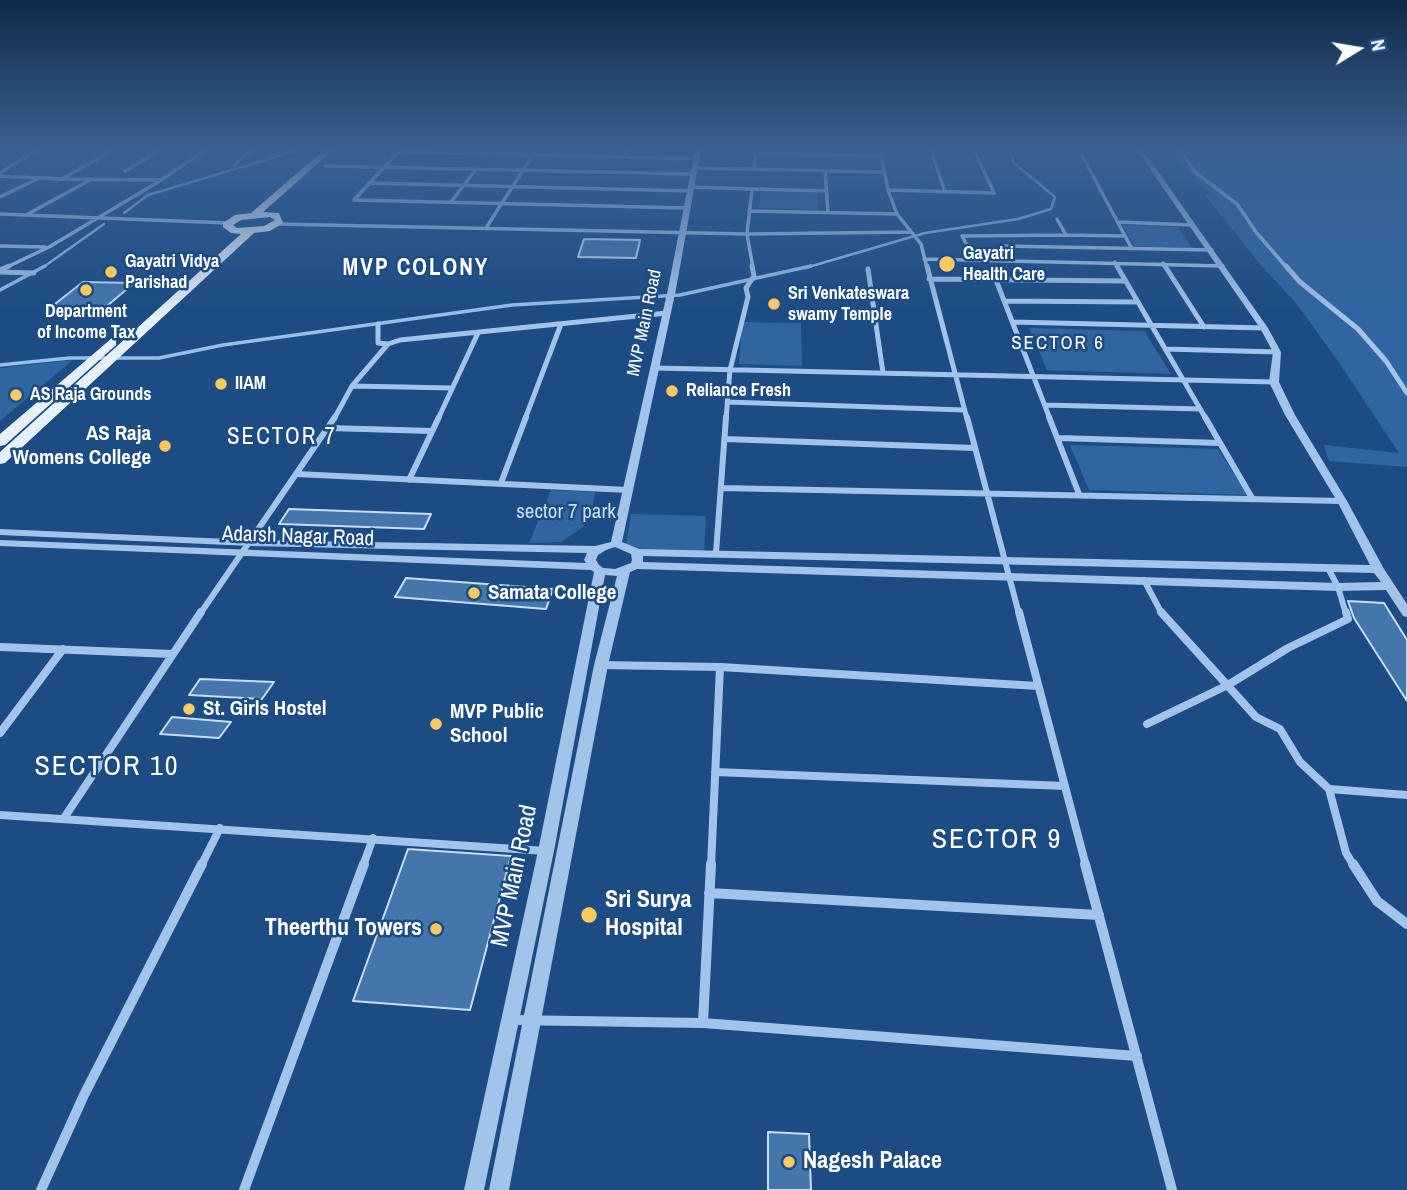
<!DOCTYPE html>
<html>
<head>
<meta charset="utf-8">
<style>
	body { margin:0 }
	#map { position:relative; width:1407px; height:1190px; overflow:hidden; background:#1c4c83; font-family:"Archivo Narrow",sans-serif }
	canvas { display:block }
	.north { position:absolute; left:1323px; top:14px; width:70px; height:70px; -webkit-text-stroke:5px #1c4c83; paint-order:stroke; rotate:79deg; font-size:19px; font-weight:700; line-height:28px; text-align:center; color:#fff }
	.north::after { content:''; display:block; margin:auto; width:24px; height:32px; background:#fff; clip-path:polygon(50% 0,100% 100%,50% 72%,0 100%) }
</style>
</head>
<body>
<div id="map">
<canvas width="1407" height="1190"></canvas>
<div class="north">N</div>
</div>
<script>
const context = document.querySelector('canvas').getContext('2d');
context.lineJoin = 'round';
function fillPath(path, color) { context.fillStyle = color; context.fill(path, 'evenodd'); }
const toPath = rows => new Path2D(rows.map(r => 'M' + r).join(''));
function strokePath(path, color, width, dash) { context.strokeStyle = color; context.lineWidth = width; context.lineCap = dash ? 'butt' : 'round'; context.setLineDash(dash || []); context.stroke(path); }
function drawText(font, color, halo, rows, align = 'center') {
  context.font = font + ' "Archivo Narrow",sans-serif'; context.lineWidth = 5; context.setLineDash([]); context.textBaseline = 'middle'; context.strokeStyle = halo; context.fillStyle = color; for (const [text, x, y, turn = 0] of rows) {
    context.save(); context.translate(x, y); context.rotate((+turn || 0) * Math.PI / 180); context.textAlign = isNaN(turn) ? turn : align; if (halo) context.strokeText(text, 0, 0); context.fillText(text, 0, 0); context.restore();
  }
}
const green = toPath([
	[1169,150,1407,150,1407,467,1329,461,1324,445,1399,453,1338,361,1296,303,1259,263,1205,195,1211,195],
	[761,191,818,193,818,210,759,208],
	[1122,225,1178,227,1192,248,1134,246],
	[742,322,801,323,802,366,739,364],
	[1029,328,1144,331,1171,374,1047,370],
	[73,360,0,421,0,368],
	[1070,445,1218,449,1247,495,1089,490],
	[551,490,595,492,590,518,583,527,561,542,529,543],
	[631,514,706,516,704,554,625,551]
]);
const streamFar1 = toPath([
	[124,213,148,195,299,150],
	[42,268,104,224],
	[805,268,925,233,1018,219,1051,209,1055,197,1013,162,1011,150]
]);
const stream = toPath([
	[0,290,45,266],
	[0,365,69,358,159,358,223,345,512,305,680,295,811,266]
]);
const building = toPath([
	[584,239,640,240,636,258,578,257,584,239],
	[83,282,134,283,100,312,46,311,83,282],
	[289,509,431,514,424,529,279,524,289,509],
	[406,578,553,589,546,609,395,597,406,578],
	[1348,601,1384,603,1407,640,1407,701,1354,618,1348,601],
	[200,679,274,682,262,699,189,695,200,679],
	[172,717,231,722,219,738,160,734,172,717],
	[408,849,511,856,470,1010,353,1001,408,849],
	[768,1132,809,1134,811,1190,768,1190,768,1132]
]);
const minorFar4 = toPath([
	[113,150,62,179,161,180,205,150],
	[400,150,398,152,625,157,628,150],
	[880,150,888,190,897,214,921,244,927,268],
	[931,150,945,192],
	[1079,150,1131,247],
	[1180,150,1195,172,1237,204,1256,232,1287,268],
	[398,152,354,200,687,208],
	[831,155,881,156],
	[625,157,697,159],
	[234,165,253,150],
	[325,166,694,174],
	[695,168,884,172],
	[754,169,756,154,831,155,831,150],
	[125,171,161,150],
	[825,171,828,212],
	[0,173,36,150],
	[0,176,62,179],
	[369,183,691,191],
	[752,189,826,191],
	[888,190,994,193,974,150],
	[0,197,39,178],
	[451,202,476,169],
	[749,211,897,214],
	[0,214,228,223],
	[26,215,90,180],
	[1118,222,1193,225],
	[277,224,747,234,752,189,691,187],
	[486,228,536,150],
	[1066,235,1125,236],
	[0,246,45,247],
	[1003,246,1212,250],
	[924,259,1223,266],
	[975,260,962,236,1066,235,1057,219],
	[1115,262,1118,268],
	[1163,263,1166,268],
	[5,268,49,247,158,182],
	[753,268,747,234,911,232]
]);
const minorFar3 = toPath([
	[927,266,967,419],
	[1117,266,1206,419],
	[1165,266,1204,327],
	[1286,266,1300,282,1358,329,1386,361,1407,393],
	[868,269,883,373],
	[0,270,9,266],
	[0,272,34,273],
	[929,279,1126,281],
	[996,280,1050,419],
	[1004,301,1138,302],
	[1013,322,1264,328],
	[378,324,378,343,388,344],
	[1165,349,1277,352],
	[655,368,1274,382],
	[352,386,452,388],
	[727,402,964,410],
	[1045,405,1200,409],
	[334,419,352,386,388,344,400,340,667,313],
	[438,419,478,333],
	[525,419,561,324],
	[726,419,730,370,748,297,746,288,754,276,752,266]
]);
const minorFar2 = toPath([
	[967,417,1019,614],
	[1049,417,1079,494],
	[1205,417,1252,498],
	[329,428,432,431],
	[1058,438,1220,443],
	[725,439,975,448],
	[297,474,628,490],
	[409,480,439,417],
	[501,483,526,417],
	[721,488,1342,501],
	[716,553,726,417],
	[1328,568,1338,587,1346,614],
	[1144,580,1162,614],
	[200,614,335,417]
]);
const minorFar1 = toPath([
	[1019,612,1086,866],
	[1161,612,1256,717,1280,729,1300,762,1329,789],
	[0,647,172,654],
	[601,665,720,667,1038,686],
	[1147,724,1228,685,1288,648,1348,619,1346,612],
	[0,733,63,649],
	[715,772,1065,786],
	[0,815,546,851],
	[64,818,201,612],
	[201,866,220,828],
	[363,866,373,838],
	[711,866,720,667],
	[1354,866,1346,853,1329,789,1407,795]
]);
const minor = toPath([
	[1085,864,1172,1190],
	[1353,864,1377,901,1407,924],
	[709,893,1099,915],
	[511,1020,703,1023,1137,1056],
	[703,1023,711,864],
	[41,1190,84,1095,202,864],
	[244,1190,364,864]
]);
const tertiary = toPath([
	[695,150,701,150,676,289,622,542,639,549,1370,565,1337,501,1285,415,1269,382,1273,352,1260,328,1137,150,1143,150,1268,328,1281,352,1279,382,1295,415,1347,501,1384,569,1407,604,1407,617,1403,616,1386,590,1338,591,637,569,630,572,608,665,509,1190,489,1190,594,665,617,576,605,575,554,851,484,1190,464,1190,538,851,594,572,591,570,0,546,0,540,586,563,584,560,587,553,251,546,0,535,0,529,251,540,595,546,611,542,668,289,695,150],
	[615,547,631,554,632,560,631,563,615,569,603,568,599,565,596,560,598,555,606,550,615,547],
	[643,556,1374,573,1381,582,1338,583,643,562,643,556]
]);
const secondary = toPath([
	[138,331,141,332,141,336,121,337,116,334,121,331,138,331]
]);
const primary = toPath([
	[324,150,333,150,263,212,279,213,283,223,270,231,254,233,5,463,0,464,0,452,241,234,231,233,223,227,223,223,235,215,251,213,324,150],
	[270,217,275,220,264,226,237,228,233,225,241,220,270,217],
	[112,338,116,339,116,345,5,445,0,446,0,434,112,338]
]);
const markers = [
	[947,264,9,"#fbca5f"],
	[111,272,7,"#fbca5f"],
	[86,290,7,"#fbca5f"],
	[774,304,7,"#fbca5f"],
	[221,384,7,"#fbca5f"],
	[672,391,7,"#fbca5f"],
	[16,395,7,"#fbca5f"],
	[165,446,7,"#fbca5f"],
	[474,593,7,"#fbca5f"],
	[189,709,7,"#fbca5f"],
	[436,724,7,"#fbca5f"],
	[589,915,9,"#fbca5f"],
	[436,929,7,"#fbca5f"],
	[789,1162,7,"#fbca5f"]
];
const farPoinames = [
	["Gayatri",963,254],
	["Health Care",963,275],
	["Gayatri Vidya",125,262],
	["Parishad",125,283],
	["Sri Venkateswara",788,294],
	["swamy Temple",788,315],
	["Department",86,312,"center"],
	["of Income Tax",86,333,"center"],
	["IIAM",235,384],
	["Reliance Fresh",686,391],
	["AS Raja Grounds",30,395]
];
const farStreetnames = [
	["MVP Main Road",645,323,-78]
];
const farNeighbourhoodnames = [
	["SECTOR 6",1058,344]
];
const poiNames = [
	["AS Raja",151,434,"right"],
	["Womens College",151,458,"right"],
	["Samata College",488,593],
	["St. Girls Hostel",203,709],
	["MVP Public",450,712],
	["School",450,736]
];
const parkNames = [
	["sector 7 park",566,512]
];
const streetNames = [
	["Adarsh Nagar Road",298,537,2]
];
const farDistrictnames = [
	["MVP COLONY",416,269]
];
const neighbourhoodNames = [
	["SECTOR 7",282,438]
];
const nearStreetnames = [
	["MVP Main Road",515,876,-78]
];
const nearPoinames = [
	["Sri Surya",605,901],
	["Hospital",605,929],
	["Theerthu Towers",422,929,"right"],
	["Nagesh Palace",803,1162]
];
const nearNeighbourhoodnames = [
	["SECTOR 10",107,767],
	["SECTOR 9",997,840]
];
fillPath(green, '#2f66a2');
strokePath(streamFar1, '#95c0ec', 2.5);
strokePath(stream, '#95c0ec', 3.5);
fillPath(building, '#4476ac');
strokePath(building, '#c6def8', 2);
strokePath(minorFar4, '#a2c4ea', 3.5);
strokePath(minorFar3, '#a2c4ea', 5);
strokePath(minorFar2, '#a2c4ea', 6);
strokePath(minorFar1, '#a2c4ea', 8);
strokePath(minor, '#a2c4ea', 10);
fillPath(tertiary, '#a2c4ea');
fillPath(secondary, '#cde1f8');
fillPath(primary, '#e6f0fe');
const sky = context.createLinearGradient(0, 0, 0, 317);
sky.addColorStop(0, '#0f2a48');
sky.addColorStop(0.47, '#3a6193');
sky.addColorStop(1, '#3a619300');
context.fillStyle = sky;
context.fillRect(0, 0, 1407, 317);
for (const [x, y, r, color] of markers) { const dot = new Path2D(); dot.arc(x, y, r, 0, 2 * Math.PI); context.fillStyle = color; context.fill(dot); strokePath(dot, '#1c4c83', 2.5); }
drawText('bold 18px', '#fff', '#1c4c83', farPoinames, 'left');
drawText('18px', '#fff', '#1c4c83', farStreetnames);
context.letterSpacing = '2px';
drawText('19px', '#fff', '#1c4c83', farNeighbourhoodnames);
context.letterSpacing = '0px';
drawText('bold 21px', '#fff', '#1c4c83', poiNames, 'left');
drawText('21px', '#c6def8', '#1c4c83', parkNames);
drawText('21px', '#fff', '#1c4c83', streetNames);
context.letterSpacing = '2px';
drawText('bold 23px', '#fff', '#1c4c83', farDistrictnames);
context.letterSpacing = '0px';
context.letterSpacing = '2px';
drawText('23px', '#fff', '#1c4c83', neighbourhoodNames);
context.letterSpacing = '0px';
drawText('24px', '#fff', '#1c4c83', nearStreetnames);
drawText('bold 24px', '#fff', '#1c4c83', nearPoinames, 'left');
context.letterSpacing = '2px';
drawText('28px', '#fff', '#1c4c83', nearNeighbourhoodnames);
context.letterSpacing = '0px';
</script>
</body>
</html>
